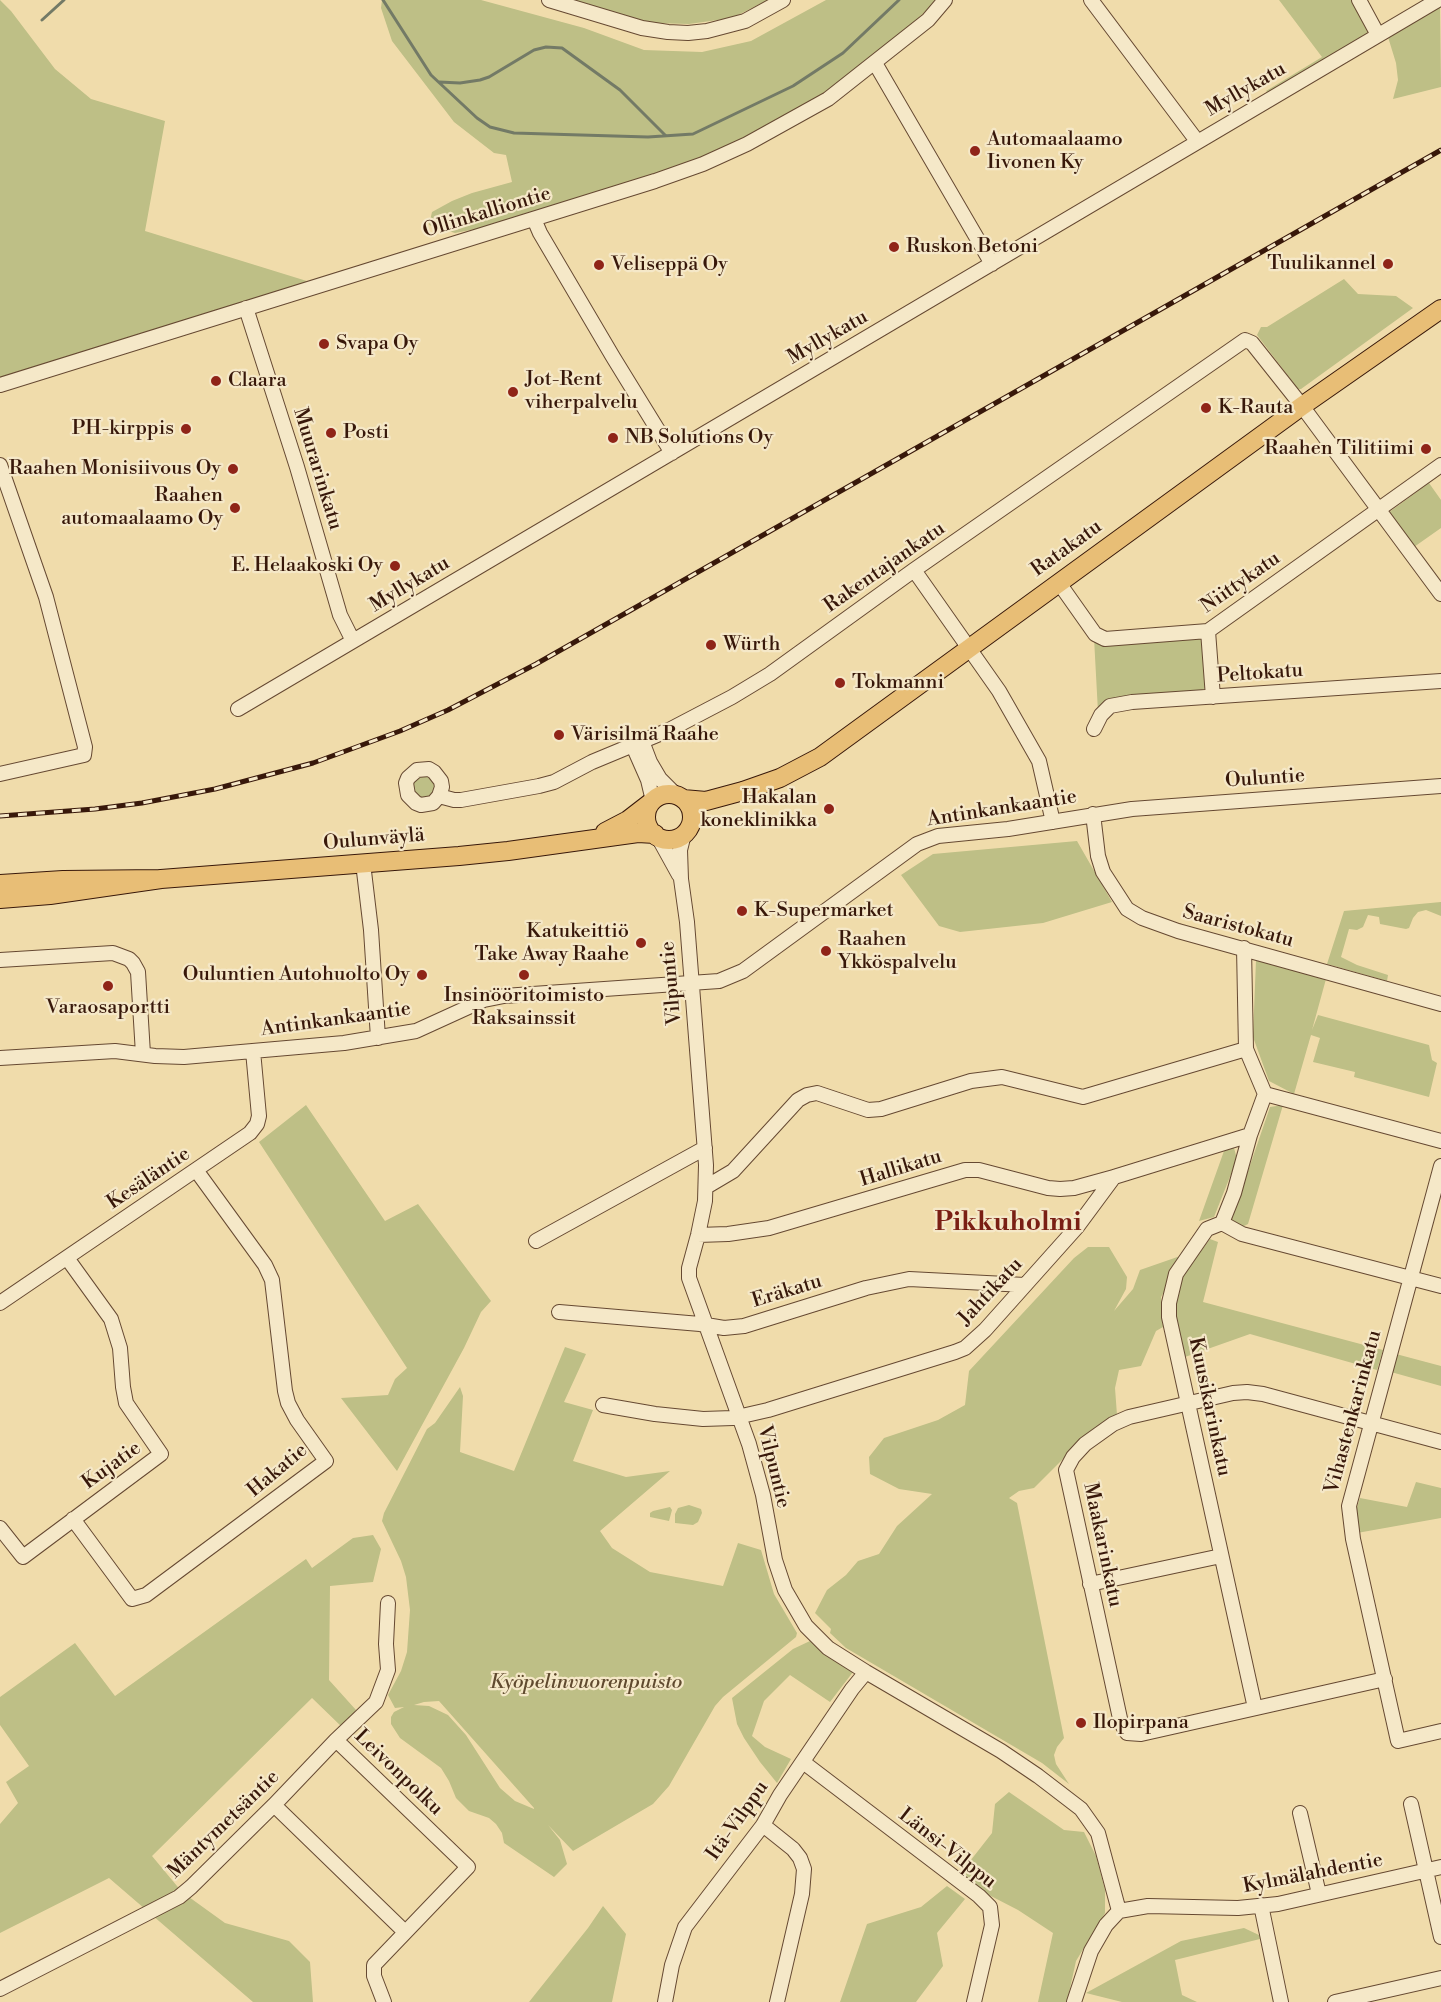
<!DOCTYPE html>
<html>
<head>
<meta charset="utf-8">
<style>
	body { margin:0 }
	canvas { display:block; background:#f0dcab }
</style>
</head>
<body>
<canvas width="1441" height="2002"></canvas>
<script>
const context = document.querySelector('canvas').getContext('2d');
context.lineJoin = 'round';
function fillPath(path, color) { context.fillStyle = color; context.fill(path, 'evenodd'); }
const toPath = rows => new Path2D(rows.map(r => 'M' + r).join(''));
function strokePath(path, color, width, dash) { context.strokeStyle = color; context.lineWidth = width; context.lineCap = dash ? 'butt' : 'round'; context.setLineDash(dash || []); context.stroke(path); }
function drawText(font, color, halo, rows, align = 'center') {
  context.font = font + ' "Libre Bodoni",serif'; context.lineWidth = 4.5; context.setLineDash([]); context.textBaseline = 'middle'; context.strokeStyle = halo; context.fillStyle = color; for (const [text, x, y, turn = 0] of rows) {
    context.save(); context.translate(x, y); context.rotate((+turn || 0) * Math.PI / 180); context.textAlign = isNaN(turn) ? turn : align; if (halo) context.strokeText(text, 0, 0); context.fillText(text, 0, 0); context.restore();
  }
}
const green = toPath([
	[0,0,11,11,55,69,91,99,165,121,145,231,310,282,0,378],
	[382,0,481,0,584,28,644,50,702,52,751,41,826,0,937,0,903,33,821,96,718,154,681,168,481,228,455,233,429,225,432,212,452,201,472,193,512,182,506,155,494,153,454,122,392,41,381,8],
	[567,0,768,0,732,18,689,24,652,23],
	[1279,0,1355,0,1369,32,1269,94,1266,91,1322,57],
	[1440,5,1441,87,1393,99,1398,80,1396,63,1388,37],
	[1344,279,1358,294,1396,296,1413,308,1301,389,1298,389,1257,335,1261,327,1267,327],
	[1429,483,1441,500,1441,528,1414,547,1388,513],
	[1197,636,1204,644,1207,684,1202,693,1098,712,1094,638],
	[429,774,437,784,433,796,421,799,414,795,411,782,417,776],
	[1077,841,1112,902,1043,923,960,932,939,926,901,875,933,854],
	[1441,902,1441,916,1426,910,1418,912,1413,918,1409,928,1406,929,1380,924,1379,917,1368,915,1363,927,1357,930,1349,929,1341,957,1357,965,1388,975,1387,981,1327,964,1344,911],
	[1256,960,1326,979,1312,1030,1318,1015,1429,1045,1432,1060,1437,1063,1429,1097,1354,1077,1355,1072,1313,1062,1320,1038,1311,1035,1294,1094,1269,1081,1253,1037],
	[306,1105,385,1221,418,1204,491,1301,481,1312,464,1348,397,1471,341,1398,388,1395,395,1379,407,1368,259,1142],
	[1283,1105,1248,1224,1240,1228,1231,1221,1270,1107],
	[1234,1148,1237,1159,1214,1217,1199,1221,1224,1151],
	[1210,1239,1218,1242,1203,1302,1383,1350,1377,1370,1250,1334,1185,1357,1176,1321,1177,1298,1181,1278],
	[1088,1247,1109,1247,1127,1277,1126,1289,1114,1311,1133,1289,1140,1270,1186,1254,1161,1297,1163,1327,1156,1331,1141,1366,1119,1370,1115,1388,1117,1415,1075,1447,1034,1488,1019,1491,1009,1498,1017,1503,1064,1738,1057,1747,1054,1755,1056,1764,1069,1784,1042,1763,846,1648,830,1633,831,1629,815,1613,827,1590,846,1575,858,1561,879,1554,897,1526,932,1494,899,1489,870,1474,869,1457,884,1438,938,1420,965,1405,969,1371,1074,1258],
	[565,1347,586,1354,564,1402,593,1410,573,1461,626,1477,670,1471,600,1531,612,1548,650,1572,723,1586,738,1543,761,1550,774,1594,797,1633,796,1637,723,1697,715,1706,669,1786,653,1804,573,1851,548,1825,560,1840,567,1864,554,1877,504,1843,502,1833,496,1824,489,1818,469,1811,456,1798,449,1781,441,1768,400,1738,391,1724,391,1717,394,1712,404,1707,395,1708,388,1695,401,1671,407,1652,410,1610,406,1577,401,1561,382,1521,384,1513,427,1429,435,1423,460,1387,463,1396,460,1452,514,1471],
	[439,1701,534,1808,534,1809,515,1801,500,1788,466,1735,448,1715,429,1706,414,1705,424,1702],
	[1396,1354,1441,1366,1441,1386,1391,1372],
	[1416,1482,1441,1488,1441,1518,1357,1533,1355,1513,1360,1498,1407,1507],
	[689,1505,701,1509,702,1513,698,1522,693,1525,675,1523,675,1514,678,1508],
	[670,1507,672,1510,669,1521,650,1517,650,1513,653,1511],
	[373,1535,381,1549,373,1582,330,1586,329,1680,356,1710,343,1728,312,1698,152,1856,182,1892,225,1923,289,1941,310,1962,313,2002,253,2002,109,1878,0,1933,0,1824,18,1803,6,1782,29,1766,0,1725,0,1697,75,1643,115,1696,306,1559,312,1568,353,1538],
	[810,1641,853,1672,830,1702,790,1675,764,1701,752,1736,765,1747,791,1759,777,1783,760,1762,744,1738,737,1724,732,1698,793,1649],
	[1009,1792,1064,1830,1084,1832,1096,1856,1105,1890,1105,1913,1076,1961,1067,2002,1038,2002,1053,1933,1018,1910,987,1894,960,1874,992,1833,995,1804],
	[947,1886,965,1899,937,1933,943,1966,916,2002,840,2002,867,1924,921,1907],
	[603,1906,626,1934,612,2002,529,2002,588,1928],
	[1244,1928,1259,1935,1260,1939,1175,1960,1182,1995,1197,2002,1122,2002,1086,1993,1181,1941]
]);
const stream = toPath([
	[383,0,431,75,477,118,490,127,514,133,648,137,693,134,793,86,843,53,899,0],
	[42,20,64,0],
	[439,82,460,83,480,80,489,77,534,50,546,47,562,48,620,90,666,136]
]);
const minor = toPath([
	[549,0,642,28,668,32,688,33,707,31,745,21,783,0],
	[1091,0,1197,141],
	[1359,0,1378,35],
	[875,63,992,264],
	[534,219,540,233,613,357,672,453],
	[246,308,297,467,340,615,353,641],
	[0,385,655,181,703,164,747,144,828,99,928,20,945,0],
	[0,465,46,597,85,747,84,755,0,774],
	[914,570,999,691,1039,761,1053,822],
	[1059,583,1095,634,1105,639,1208,631,1441,465],
	[1208,631,1213,697],
	[238,709,1438,0],
	[1094,729,1101,715,1110,706,1132,702,1441,681],
	[642,741,650,762,660,779,676,795],
	[633,746,648,780,653,801],
	[439,796,442,787,441,781,434,772,429,769,417,770,408,778,406,783,408,795,416,803,421,805,433,803,439,796,454,800,461,800,539,786,554,782,592,762,669,730,732,697,770,674,914,570,1245,340,1252,343,1302,406,1441,594],
	[1093,814,1098,856,1103,872,1127,909,1142,918,1178,931,1441,1004],
	[684,834,680,850,681,879,687,922,706,1165,705,1201,698,1235,689,1268,689,1278,749,1444,763,1495,775,1560,785,1590,806,1626,828,1648,866,1672,1001,1751,1038,1776,1081,1809,1098,1833,1119,1911],
	[658,837,679,875],
	[363,863,371,930,378,1038],
	[1244,948,1246,1049,1265,1094,1250,1135,1234,1193,1222,1223,1207,1229,1176,1274,1169,1303,1169,1317,1255,1708],
	[0,960,113,953,129,959,133,963,138,972,143,1054],
	[0,1058,115,1051,155,1056,184,1057,344,1043,416,1031,484,1000,504,996,719,981,743,971,917,844,938,836,1008,829,1132,809,1441,786],
	[1265,1094,1441,1141],
	[1441,1166,1349,1506,1353,1539,1398,1741,1441,1731],
	[706,1187,733,1171,798,1100,807,1095,817,1093,868,1110,881,1109,971,1081,1002,1077,1083,1097,1246,1049],
	[1222,1223,1242,1234,1441,1286],
	[698,1235,728,1234,769,1228,965,1170,979,1170,1048,1188,1060,1189,1074,1188,1114,1177],
	[536,1241,705,1148],
	[0,1303,250,1133,257,1124,259,1116,253,1051],
	[559,1312,700,1324,724,1328,744,1326,866,1288,909,1279,1025,1285],
	[603,1405,655,1414,703,1419,733,1418,768,1410,955,1352,965,1348,985,1330,1077,1227,1114,1177,1250,1135],
	[73,1519,132,1599,146,1595,326,1461,297,1420,288,1403,285,1391,272,1280,265,1265,196,1170],
	[0,1528,23,1557,161,1454,126,1403,123,1387,120,1348,111,1319,67,1258],
	[1090,1584,1221,1556],
	[1385,1679,1141,1734,1127,1733,1121,1723,1066,1470,1073,1457,1085,1444,1113,1424,1129,1417,1233,1393,1247,1392,1263,1394,1441,1442],
	[803,1762,979,1896,990,1907,992,1925,974,2002],
	[1411,1804,1441,1937],
	[274,1805,405,1932],
	[1300,1813,1319,1894],
	[763,1825,793,1849,800,1858,804,1869,802,1894,777,2002],
	[1261,1905,1281,2002],
	[1119,1911,1148,1906,1238,1908,1278,1904,1441,1867],
	[0,1989,179,1897,191,1887,274,1805,336,1740],
	[384,2002,374,1976,374,1965,468,1867,336,1740,376,1702,388,1670,386,1644,388,1603],
	[665,2002,672,1965,685,1927,763,1825,780,1795,852,1689,866,1672],
	[1074,2002,1091,1951,1106,1925,1119,1911],
	[1335,2002,1441,1978]
]);
const major = toPath([
	'646 817a23 23 0 1 1 46 0a23 23 0 1 1-46 0Z',
	[683,799,706,801,743,791,780,778,820,757,1302,406,1441,309],
	[605,832,628,820,650,803],
	[161,879,459,856,508,851,638,833,655,834],
	[0,884,63,880,161,879,50,895,0,899]
]);
const rail = toPath([
	[0,816,95,809,142,803,215,789,313,763,400,731,448,710,536,664,1441,150]
]);
const markers = [
	[975,151,6,"#8f2418"],
	[894,247,6,"#8f2418"],
	[1388,264,6,"#8f2418"],
	[599,265,6,"#8f2418"],
	[324,344,6,"#8f2418"],
	[216,381,6,"#8f2418"],
	[513,392,6,"#8f2418"],
	[1206,408,6,"#8f2418"],
	[186,429,6,"#8f2418"],
	[331,433,6,"#8f2418"],
	[613,438,6,"#8f2418"],
	[1426,449,6,"#8f2418"],
	[233,469,6,"#8f2418"],
	[235,508,6,"#8f2418"],
	[395,566,6,"#8f2418"],
	[711,645,6,"#8f2418"],
	[840,683,6,"#8f2418"],
	[559,735,6,"#8f2418"],
	[829,809,6,"#8f2418"],
	[742,911,6,"#8f2418"],
	[641,943,6,"#8f2418"],
	[826,951,6,"#8f2418"],
	[422,975,6,"#8f2418"],
	[524,975,6,"#8f2418"],
	[108,986,6,"#8f2418"],
	[1081,1723,6,"#8f2418"]
];
const streetNames = [
	["Myllykatu",1246,90,-30],
	["Ollinkalliontie",487,213,-17],
	["Myllykatu",828,338,-30],
	["Muurarinkatu",317,469,73],
	["Ratakatu",1067,549,-36],
	["Rakentajankatu",885,568,-35],
	["Niittykatu",1241,583,-35],
	["Myllykatu",410,585,-31],
	["Peltokatu",1260,674,-4],
	["Ouluntie",1265,779,-4],
	["Antinkankaantie",1002,809,-9],
	["Oulunväylä",374,840,-5],
	["Saaristokatu",1238,927,15],
	["Vilpuntie",672,983,-95],
	["Antinkankaantie",336,1020,-8],
	["Hallikatu",901,1169,-17],
	["Kesäläntie",149,1179,-34],
	["Eräkatu",787,1292,-17],
	["Jahtikatu",991,1292,-47],
	["Kuusikarinkatu",1209,1407,78],
	["Vihastenkarinkatu",1354,1412,-75],
	["Kujatie",112,1466,-36],
	["Vilpuntie",773,1467,76],
	["Hakatie",278,1471,-40],
	["Maakarinkatu",1102,1545,78],
	["Leivonpolku",398,1773,44],
	["Itä-Vilppu",738,1821,-55],
	["Mäntymetsäntie",224,1825,-44],
	["Länsi-Vilppu",947,1849,38],
	["Kylmälahdentie",1313,1874,-11]
];
const poiNames = [
	["Automaalaamo",987,140],
	["Iivonen Ky",987,163],
	["Ruskon Betoni",906,247],
	["Tuulikannel",1376,264,"right"],
	["Veliseppä Oy",611,265],
	["Svapa Oy",336,344],
	["Jot-Rent",525,380],
	["viherpalvelu",525,403],
	["Claara",228,381],
	["K-Rauta",1218,408],
	["PH-kirppis",174,429,"right"],
	["Posti",343,433],
	["NB Solutions Oy",625,438],
	["Raahen Tilitiimi",1414,449,"right"],
	["Raahen Monisiivous Oy",221,469,"right"],
	["Raahen",223,496,"right"],
	["automaalaamo Oy",223,519,"right"],
	["E. Helaakoski Oy",383,566,"right"],
	["Würth",723,645],
	["Tokmanni",852,683],
	["Värisilmä Raahe",571,735],
	["Hakalan",817,798,"right"],
	["koneklinikka",817,821,"right"],
	["K-Supermarket",754,911],
	["Katukeittiö",629,932,"right"],
	["Take Away Raahe",629,955,"right"],
	["Raahen",838,940],
	["Ykköspalvelu",838,963],
	["Ouluntien Autohuolto Oy",410,975,"right"],
	["Insinööritoimisto",524,996,"center"],
	["Raksainssit",524,1019,"center"],
	["Varaosaportti",108,1008,"center"],
	["Ilopirpana",1093,1723]
];
const parkNames = [
	["Kyöpelinvuorenpuisto",586,1683]
];
const districtNames = [
	["Pikkuholmi",1008,1224]
];
fillPath(green, '#bebf86');
strokePath(stream, '#737a66', 3);
strokePath(minor, '#664932', 16);
strokePath(major, '#38180a', 20);
strokePath(minor, '#f5e8c8', 14);
strokePath(major, '#e8be76', 18);
strokePath(rail, '#38180a', 5);
strokePath(rail, '#f5e8c8', 3, [9]);
for (const [x, y, r, color] of markers) { const dot = new Path2D(); dot.arc(x, y, r, 0, 2 * Math.PI); context.fillStyle = color; context.fill(dot); strokePath(dot, '#f5e8c8', 2); }
drawText('20px', '#38180a', '#f5e8c8', streetNames);
drawText('20px', '#38180a', '#f5e8c8', poiNames, 'left');
drawText('italic 20px', '#604a2f', '#f5e8c8', parkNames);
drawText('bold 26px', '#7a1f14', '#f5e8c8', districtNames);
</script>
</body>
</html>
